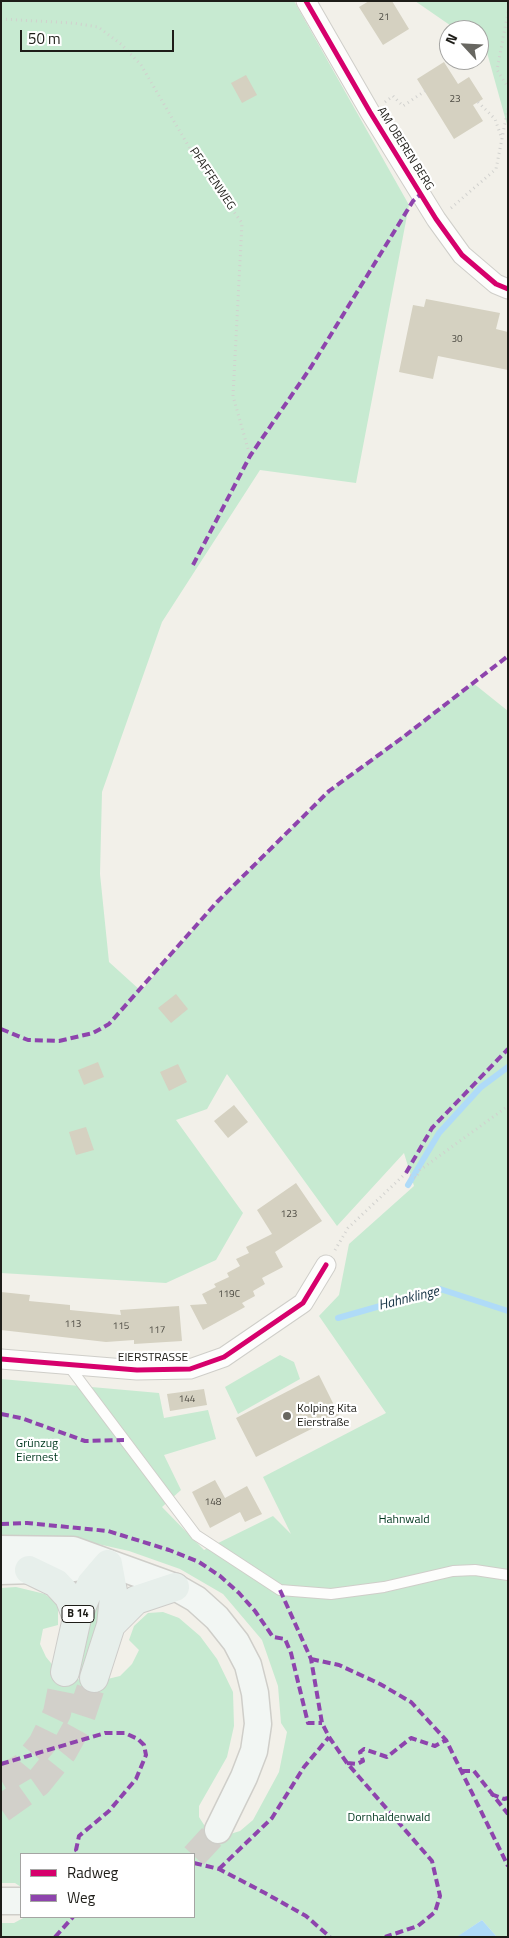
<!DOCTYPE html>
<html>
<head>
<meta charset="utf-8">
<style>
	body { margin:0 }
	#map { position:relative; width:509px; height:1938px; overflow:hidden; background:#f2f0e9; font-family:"Titillium Web",sans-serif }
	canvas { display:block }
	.frame { position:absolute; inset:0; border:2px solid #1e1d18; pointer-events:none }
	.legend { position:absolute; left:20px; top:1853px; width:175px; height:65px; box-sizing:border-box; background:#fff; border:1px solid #a5a5a3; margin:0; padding:6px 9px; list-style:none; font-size:15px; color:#1e1d18 }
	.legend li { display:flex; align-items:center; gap:10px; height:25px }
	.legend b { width:25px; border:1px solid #a5a5a3 }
	.north { position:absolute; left:439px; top:20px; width:50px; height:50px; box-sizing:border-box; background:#fff; border:1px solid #a5a5a3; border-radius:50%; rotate:295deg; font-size:14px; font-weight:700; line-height:20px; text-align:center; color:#1e1d18 }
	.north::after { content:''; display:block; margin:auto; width:18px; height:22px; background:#686761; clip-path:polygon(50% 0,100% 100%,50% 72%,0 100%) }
	.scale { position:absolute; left:20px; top:30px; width:154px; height:22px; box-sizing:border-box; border:2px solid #1e1d18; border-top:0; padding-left:6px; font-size:15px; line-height:18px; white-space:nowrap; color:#1e1d18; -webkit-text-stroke:4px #fff; paint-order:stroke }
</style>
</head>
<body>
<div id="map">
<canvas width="509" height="1938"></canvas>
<div class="frame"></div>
<ul class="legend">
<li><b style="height:6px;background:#d6006c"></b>Radweg</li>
<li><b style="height:6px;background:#8e44ad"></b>Weg</li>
</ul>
<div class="north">N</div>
<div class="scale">50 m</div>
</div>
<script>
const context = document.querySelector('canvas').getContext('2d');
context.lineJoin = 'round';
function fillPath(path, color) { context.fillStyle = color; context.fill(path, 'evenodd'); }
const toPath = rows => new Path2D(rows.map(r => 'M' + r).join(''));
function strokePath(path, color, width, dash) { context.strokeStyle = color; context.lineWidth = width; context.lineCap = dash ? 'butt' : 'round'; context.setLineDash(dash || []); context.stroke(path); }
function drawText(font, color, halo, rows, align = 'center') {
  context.font = font + ' "Titillium Web",sans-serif'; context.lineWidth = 4.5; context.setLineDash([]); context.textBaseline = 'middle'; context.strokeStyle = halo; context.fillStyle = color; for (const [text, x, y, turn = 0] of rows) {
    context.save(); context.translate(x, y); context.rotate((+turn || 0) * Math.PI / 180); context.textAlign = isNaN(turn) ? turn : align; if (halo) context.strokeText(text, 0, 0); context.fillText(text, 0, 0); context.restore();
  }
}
const green = toPath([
	[1,1,294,1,409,205,356,483,260,470,162,622,102,792,100,874,109,962,141,991,217,902,329,791,473,683,508,711,508,1937,497,1937,482,1920,457,1937,1,1937,1,1923,14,1923,25,1917,194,1917,194,1854,21,1854,21,1887,15,1883,1,1883,1,1588,16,1587,45,1594,58,1605,58,1625,43,1629,40,1644,46,1657,55,1668,77,1679,95,1682,120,1676,132,1664,139,1650,129,1640,134,1626,148,1613,163,1612,179,1618,200,1636,217,1659,233,1692,234,1726,227,1757,199,1806,199,1817,206,1828,227,1835,240,1831,253,1820,279,1772,287,1732,281,1723,278,1686,262,1640,223,1594,180,1569,129,1551,80,1540,1,1537,1,1379,159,1393,164,1418,208,1410,216,1439,164,1455,181,1490,162,1507,204,1550,273,1516,291,1534,263,1477,386,1413,319,1316,339,1295,349,1244,414,1186,404,1153,337,1226,227,1074,207,1109,176,1120,243,1213,216,1260,166,1283,1,1273],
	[415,1,508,1,508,128,486,49,479,44,479,30,457,30],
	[280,1355,294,1362,300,1379,238,1414,225,1387],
	[101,1595,100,1610,86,1673,75,1671,85,1616]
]);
const water = toPath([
	[482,1920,497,1937,457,1937,458,1936]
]);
const stream = toPath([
	[408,1185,439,1133,481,1087,508,1067],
	[338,1318,440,1289,508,1311]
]);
const building = toPath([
	[369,1,392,1,409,29,383,45,359,7],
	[444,62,458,84,469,77,483,99,473,105,483,121,454,139,417,79],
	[246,75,257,95,242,103,231,83],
	[426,299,500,313,496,329,508,332,508,370,438,356,433,379,399,372,413,305,424,307],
	[176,994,188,1009,171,1023,158,1008],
	[98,1062,104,1077,84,1085,78,1070],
	[178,1064,187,1082,169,1091,160,1072],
	[234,1105,248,1122,228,1138,214,1121],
	[86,1127,94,1150,76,1155,69,1132],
	[296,1183,322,1221,275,1252,283,1267,262,1278,265,1284,253,1291,255,1296,242,1303,245,1307,203,1330,190,1305,207,1304,202,1294,216,1287,214,1284,229,1277,227,1273,240,1266,236,1259,249,1253,246,1247,272,1234,257,1210],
	[1,1292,30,1295,29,1301,70,1305,70,1310,121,1315,120,1310,179,1306,182,1341,134,1344,134,1340,106,1342,1,1330],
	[319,1375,339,1415,256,1457,236,1418],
	[204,1389,207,1405,170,1411,167,1394],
	[215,1480,225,1498,247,1486,262,1514,245,1522,240,1512,210,1528,192,1492]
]);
const secondaryTunnel = toPath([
	[194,1856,218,1830]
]);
const primaryTunnel = toPath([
	[1,1780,23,1767,42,1744,57,1713,65,1672],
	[1,1809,38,1783,63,1752,79,1723,94,1678]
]);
const path = toPath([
	[508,12,497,70,508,87],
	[1,19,73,23,98,27,121,44,141,65,199,164,242,223,233,396,250,456],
	[385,102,393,96,403,106,425,91],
	[478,102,495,119,502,139],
	[451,208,496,169,508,108],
	[335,1250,348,1228,406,1173,416,1178,420,1170,508,1106]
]);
const lane = toPath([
	[68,1365,196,1535,280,1590,331,1594,384,1587,453,1571,475,1570,508,1575]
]);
const street = toPath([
	[306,1,370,112,436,219,462,255,496,284,508,289],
	[1,1359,137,1370,190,1369,224,1357,303,1303,326,1265]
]);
const secondary = toPath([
	[1,1549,73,1550,175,1587,196,1599,217,1618,236,1642,248,1665,255,1693,258,1724,254,1751,244,1777,218,1830],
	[1,1571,65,1569,105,1564],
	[1,1901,21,1901]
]);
const primary = toPath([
	[29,1570,56,1583,69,1597,77,1618],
	[111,1625,136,1600,175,1587],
	[65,1672,77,1618,91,1584,108,1564],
	[94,1678,111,1625,114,1597,108,1564]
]);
const quiet = toPath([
	[193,565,250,456,311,367,413,201,421,194],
	[1,1029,28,1040,59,1041,93,1033,109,1024,217,902,329,791,402,738,508,656],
	[406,1173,432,1128,508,1049],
	[1,1414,21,1418,85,1441,124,1440],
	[1,1524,27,1523,108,1531,169,1550,199,1562,220,1576,239,1593,255,1611,273,1637,285,1639,291,1653,308,1723,322,1723],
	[280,1590,311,1659,322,1723,329,1737,347,1763,432,1861,440,1896,435,1912,418,1926,385,1937],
	[311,1659,339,1665,380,1684,411,1702,446,1740,508,1866],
	[347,1763,357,1764,363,1761,360,1752,364,1749,387,1757,411,1738,435,1746,446,1740],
	[1,1764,105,1733,125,1733,138,1739,144,1745,146,1755,136,1779,109,1811,79,1836,76,1850,79,1854],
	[462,1771,474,1771,508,1814],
	[491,1794,504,1799,508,1798],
	[194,1863,219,1869,265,1893,306,1916,330,1937],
	[219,1869,272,1818,304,1767,329,1737],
	[55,1937,73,1917]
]);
const cycleway = toPath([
	[306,1,370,112,436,219,462,255,496,284,508,289],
	[1,1359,137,1370,190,1369,224,1357,303,1303,326,1265]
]);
const markers = [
	[287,1416,5,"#686761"]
];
const numberNames = [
	["21",384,18],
	["23",455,100],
	["30",457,340],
	["123",289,1215],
	["119C",229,1295],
	["113",73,1325],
	["115",121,1327],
	["117",157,1331],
	["144",187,1400],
	["148",213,1503]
];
const shields = [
	[78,1614,32]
];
const shieldNames = [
	["B 14",78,1614]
];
const streetNames = [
	["AM OBEREN BERG",405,149,58],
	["PFAFFENWEG",212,179,56],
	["EIERSTRASSE",153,1358]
];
const poiNames = [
	["Kolping Kita",297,1409],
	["Eierstraße",297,1423]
];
const parkNames = [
	["Grünzug",37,1444],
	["Eiernest",37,1458],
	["Hahnwald",404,1520],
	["Dornhaldenwald",389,1818]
];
const waterNames = [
	["Hahnklinge",409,1299,-14]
];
fillPath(green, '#c7ead1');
fillPath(water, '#afdbf8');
strokePath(stream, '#afdbf8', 6);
fillPath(building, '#d5d1c1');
strokePath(secondaryTunnel, '#d2d0ca', 26, [26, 13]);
strokePath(primaryTunnel, '#d2d0ca', 28, [28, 14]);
strokePath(lane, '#cfcec9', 12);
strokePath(street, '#cfcec9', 21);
strokePath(secondary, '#cfcec9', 29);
strokePath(primary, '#cdccc9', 30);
strokePath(path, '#d1d1ce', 3, [1, 4]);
strokePath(lane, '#fdfdfc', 10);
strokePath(street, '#fdfdfc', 19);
strokePath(secondary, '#f2f6f3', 26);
strokePath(primary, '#e7efeb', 28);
strokePath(quiet, '#8e44ad', 4, [8, 4]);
strokePath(cycleway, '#d6006c', 5);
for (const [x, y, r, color] of markers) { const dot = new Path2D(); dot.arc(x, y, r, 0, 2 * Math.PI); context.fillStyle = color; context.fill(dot); strokePath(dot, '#fff', 2); }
drawText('10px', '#4c4a42', null, numberNames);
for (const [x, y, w] of shields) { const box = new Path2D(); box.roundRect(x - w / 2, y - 8.5, w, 17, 4); context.fillStyle = '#fff'; context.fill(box); strokePath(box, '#1e1d18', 1); }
drawText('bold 11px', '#1e1d18', null, shieldNames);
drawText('12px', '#1e1d18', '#fff', streetNames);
drawText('12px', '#1e1d18', '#fff', poiNames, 'left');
drawText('12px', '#00381f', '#fff', parkNames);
drawText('italic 14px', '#133042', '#fff', waterNames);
</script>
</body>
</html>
